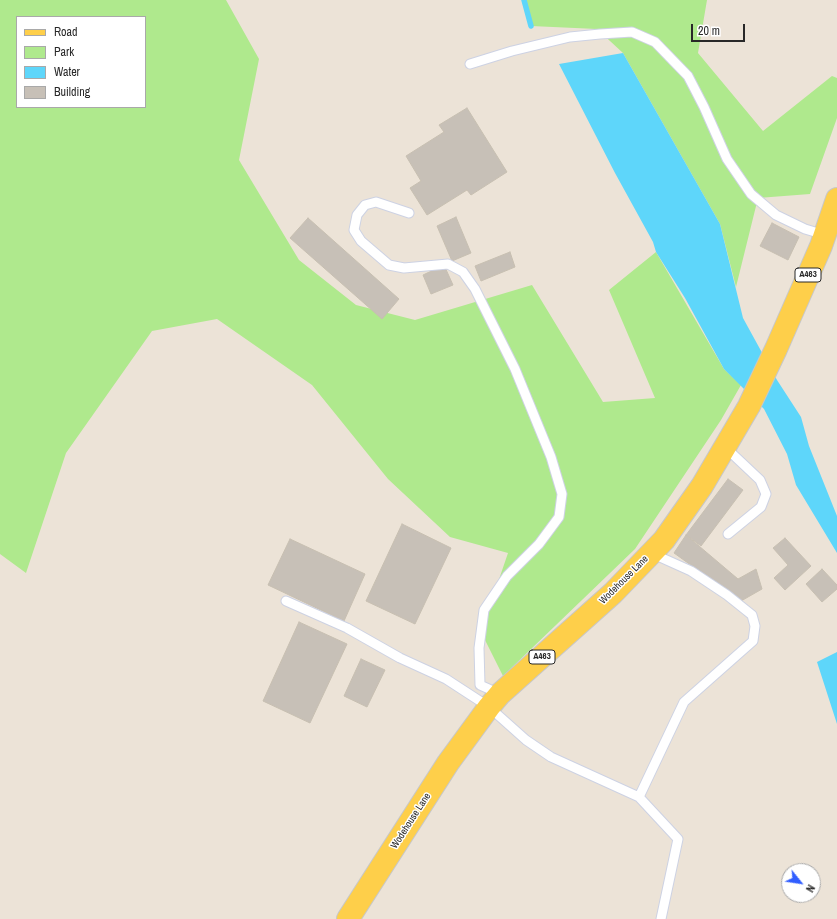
<!DOCTYPE html>
<html>
<head>
<meta charset="utf-8">
<style>
	body { margin:0 }
	#map { position:relative; width:837px; height:919px; overflow:hidden; background:#ece3d7; font-family:"Archivo Narrow",sans-serif }
	canvas { display:block }
	.legend { position:absolute; left:16px; top:16px; width:130px; height:92px; box-sizing:border-box; background:#fff; border:1px solid #a9a9a9; margin:0; padding:5px 7px; list-style:none; font-size:12px; color:#282828 }
	.legend li { display:flex; align-items:center; gap:8px; height:20px }
	.legend b { width:20px; border:1px solid #a9a9a9 }
	.north { position:absolute; left:781px; top:863px; width:40px; height:40px; box-sizing:border-box; background:#fff; border:1px solid #a9a9a9; border-radius:50%; rotate:120deg; font-size:11px; font-weight:700; line-height:16px; text-align:center; color:#282828 }
	.north::after { content:''; display:block; margin:auto; width:14px; height:18px; background:#315eff; clip-path:polygon(50% 0,100% 100%,50% 72%,0 100%) }
	.scale { position:absolute; left:691px; top:24px; width:54px; height:18px; box-sizing:border-box; border:2px solid #282828; border-top:0; padding-left:5px; font-size:12px; line-height:14px; white-space:nowrap; color:#282828; -webkit-text-stroke:3px #fff; paint-order:stroke }
</style>
</head>
<body>
<div id="map">
<canvas width="837" height="919"></canvas>
<ul class="legend">
<li><b style="height:5px;background:#fecf4a"></b>Road</li>
<li><b style="height:11px;background:#afe98d"></b>Park</li>
<li><b style="height:11px;background:#5ed6fa"></b>Water</li>
<li><b style="height:11px;background:#c7c0b7"></b>Building</li>
</ul>
<div class="north">N</div>
<div class="scale">20 m</div>
</div>
<script>
const context = document.querySelector('canvas').getContext('2d');
context.lineJoin = 'round';
function fillPath(path, color) { context.fillStyle = color; context.fill(path, 'evenodd'); }
const toPath = rows => new Path2D(rows.map(r => 'M' + r).join(''));
function strokePath(path, color, width, dash) { context.strokeStyle = color; context.lineWidth = width; context.lineCap = dash ? 'butt' : 'round'; context.setLineDash(dash || []); context.stroke(path); }
function drawText(font, color, halo, rows, align = 'center') {
  context.font = font + ' "Archivo Narrow",sans-serif'; context.lineWidth = 3; context.setLineDash([]); context.textBaseline = 'middle'; context.strokeStyle = halo; context.fillStyle = color; for (const [text, x, y, turn = 0] of rows) {
    context.save(); context.translate(x, y); context.rotate((+turn || 0) * Math.PI / 180); context.textAlign = isNaN(turn) ? turn : align; if (halo) context.strokeText(text, 0, 0); context.fillText(text, 0, 0); context.restore();
  }
}
const green = toPath([
	[0,0,226,0,259,59,239,160,299,260,356,305,415,320,532,285,603,402,655,398,609,290,656,252,724,369,741,385,721,420,635,549,503,676,481,632,508,553,450,537,388,479,312,385,217,319,152,331,66,453,26,573,0,554],
	[17,17,145,17,145,107,17,107],
	[524,0,707,0,698,53,763,131,832,76,837,78,837,118,810,194,758,198,736,287,720,224,623,53,597,29,531,26]
]);
const water = toPath([
	[623,53,720,224,743,318,777,380,801,417,809,446,837,516,837,553,796,485,787,454,764,409,724,369,685,298,656,252,653,242,615,173,559,64],
	[837,652,837,724,817,662]
]);
const stream = toPath([
	[524,0,531,26]
]);
const building = toPath([
	[467,108,507,172,471,195,467,190,427,215,410,188,421,181,406,156,444,132,439,125,467,108],
	[456,217,471,253,452,261,437,226,456,217],
	[308,218,399,299,382,319,290,238,308,218],
	[772,223,799,237,788,260,760,246,772,223],
	[510,252,515,267,481,281,475,266,510,252],
	[444,265,453,285,431,294,423,275,444,265],
	[728,479,743,490,701,546,686,535,728,479],
	[402,524,451,548,415,624,366,601,402,524],
	[686,535,738,579,756,569,762,589,741,601,674,553,686,535],
	[785,538,811,566,785,590,774,578,788,565,773,548,785,538],
	[290,539,365,574,344,621,268,585,290,539],
	[822,569,837,585,837,589,822,602,806,584,822,569],
	[299,622,347,644,310,723,263,701,299,622],
	[361,659,385,670,367,707,344,696,361,659]
]);
const lane = toPath([
	[470,64,512,51,570,37,600,34,632,32,655,42,688,76,704,107,727,159,751,194,776,215,805,229,825,235],
	[409,213,376,202,365,205,357,215,354,230,361,241,389,265,404,268,448,264,463,272,475,289,515,369,551,457,562,494,559,517,539,544,507,576,484,610,479,648,480,685,500,694],
	[725,447,760,480,766,494,761,507,728,534],
	[286,601,347,628,400,658,446,679,489,707,526,740,551,757,639,797,678,839,661,919],
	[639,797,684,702,753,641,755,626,752,615,727,595,691,571,651,553]
]);
const primary = toPath([
	[348,919,448,763,489,707,500,694,613,593,664,540,702,486,749,406,776,349,821,246,837,199]
]);
const shields = [
	[808,275,26],
	[542,657,26]
];
const shieldNames = [
	["A463",808,275],
	["A463",542,657]
];
const streetNames = [
	["Wodehouse Lane",624,580,-45],
	["Wodehouse Lane",411,821,-57]
];
fillPath(green, '#afe98d');
fillPath(water, '#5ed6fa');
strokePath(stream, '#5ed6fa', 5.5);
fillPath(building, '#c7c0b7');
strokePath(building, '#c7bfb1', 1);
strokePath(lane, '#cdd2e3', 11);
strokePath(primary, '#c7c7c7', 24);
strokePath(lane, '#fff', 9);
strokePath(primary, '#fecf4a', 22);
for (const [x, y, w] of shields) { const box = new Path2D(); box.roundRect(x - w / 2, y - 7, w, 14, 3); context.fillStyle = '#fff'; context.fill(box); strokePath(box, '#282828', 1); }
drawText('bold 9px', '#282828', null, shieldNames);
drawText('10px', '#282828', '#fff', streetNames);
</script>
</body>
</html>
